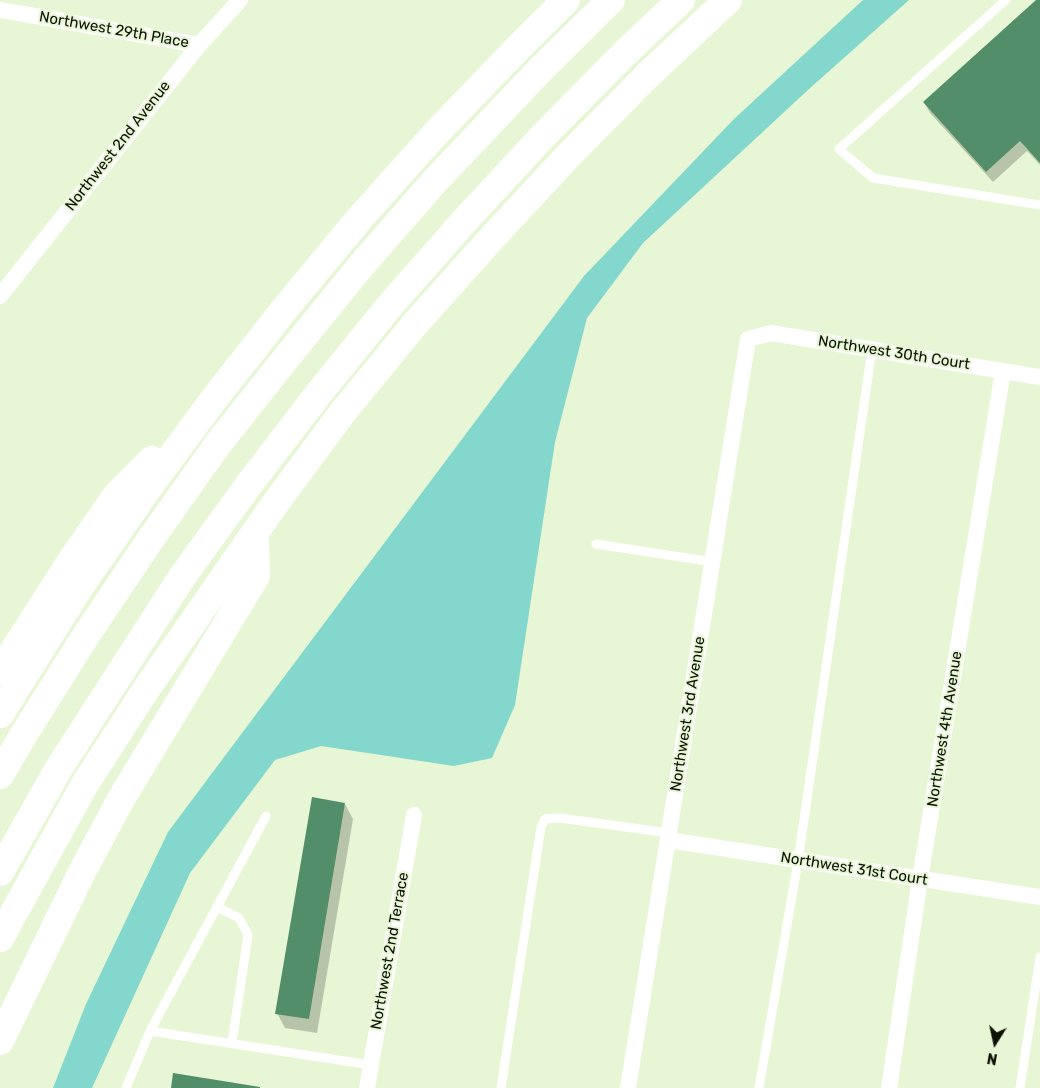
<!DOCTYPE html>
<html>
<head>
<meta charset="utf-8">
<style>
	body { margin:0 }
	#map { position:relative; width:1040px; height:1088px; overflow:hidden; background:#e7f6d4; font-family:Rubik,sans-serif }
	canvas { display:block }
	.north { position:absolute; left:970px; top:1018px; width:50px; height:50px; -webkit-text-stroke:4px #e7f6d4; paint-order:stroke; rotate:190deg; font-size:14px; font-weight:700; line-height:20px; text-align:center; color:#0d1106 }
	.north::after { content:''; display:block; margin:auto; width:18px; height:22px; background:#0d1106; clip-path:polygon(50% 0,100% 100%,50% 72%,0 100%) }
</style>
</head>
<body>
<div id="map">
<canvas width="1040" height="1088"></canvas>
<div class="north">N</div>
</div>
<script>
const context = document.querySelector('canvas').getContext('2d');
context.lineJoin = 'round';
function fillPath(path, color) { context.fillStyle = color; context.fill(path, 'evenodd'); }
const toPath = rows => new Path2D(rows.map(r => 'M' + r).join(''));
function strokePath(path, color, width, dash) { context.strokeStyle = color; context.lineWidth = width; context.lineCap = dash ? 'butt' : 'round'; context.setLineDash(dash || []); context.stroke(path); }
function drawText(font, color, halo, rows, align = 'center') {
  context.font = font + ' Rubik,sans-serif'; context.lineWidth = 4; context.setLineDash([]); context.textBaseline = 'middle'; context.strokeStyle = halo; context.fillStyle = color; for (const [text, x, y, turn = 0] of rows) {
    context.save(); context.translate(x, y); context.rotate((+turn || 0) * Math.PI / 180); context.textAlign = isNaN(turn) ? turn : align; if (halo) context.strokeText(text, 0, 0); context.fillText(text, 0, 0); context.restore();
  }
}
const water = toPath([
	[863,0,909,0,809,89,643,243,587,318,555,442,515,705,492,758,454,766,321,746,275,760,190,873,92,1088,53,1088,86,1004,168,832,584,276,734,119]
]);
const shadow = toPath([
	[1038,0,1040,0,1040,165,1027,151,993,182,930,113,924,102],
	[345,804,353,819,317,1033,285,1028,277,1013]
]);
const building = toPath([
	[1036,0,1040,0,1040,163,1020,141,986,172,923,102],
	[312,797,345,803,309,1019,275,1014],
	[173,1073,260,1087,260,1088,171,1088]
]);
const lane = toPath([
	[1006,0,839,149,873,178,1040,205],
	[596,544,713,562],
	[217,907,239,918,248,935,232,1043],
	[150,1031,266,816],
	[126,1088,150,1031,371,1065],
	[501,1088,541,827,545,819,560,818,669,833],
	[759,1088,798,861,872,349],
	[1020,1088,1040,957]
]);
const street = toPath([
	[0,10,199,45],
	[0,296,199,45,240,0],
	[668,840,1040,897],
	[367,1088,414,815],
	[628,1088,748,339,771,333,1040,377],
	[889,1088,920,879,1003,371]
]);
const highway = toPath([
	[0,672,71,561,116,496,152,460],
	[0,714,79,588,146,491,214,399,287,306,360,218,437,132,516,50,566,0],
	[0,775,24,734,87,634,150,540,218,444,287,357,360,267,434,182,542,68,611,0],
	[0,872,59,768,182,577,250,483,319,393,392,303,468,217,543,136,624,54,681,0],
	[0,938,85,784,147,688,277,501,343,412,415,324,491,239,567,157,648,75,728,0],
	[0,1041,82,872,121,799,256,576,255,533]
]);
const streetNames = [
	["Northwest 29th Place",114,30,10],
	["Northwest 2nd Avenue",118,146,-52],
	["Northwest 30th Court",894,353,9],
	["Northwest 3rd Avenue",688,714,-81],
	["Northwest 4th Avenue",945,729,-81],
	["Northwest 31st Court",854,869,9],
	["Northwest 2nd Terrace",390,951,-80]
];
fillPath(water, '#83d7cc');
fillPath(shadow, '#0003');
fillPath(building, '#538e6a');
strokePath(lane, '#fff', 9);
strokePath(street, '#fff', 16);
strokePath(highway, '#fff', 28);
drawText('15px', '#0d1106', '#e7f6d4', streetNames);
</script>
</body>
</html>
